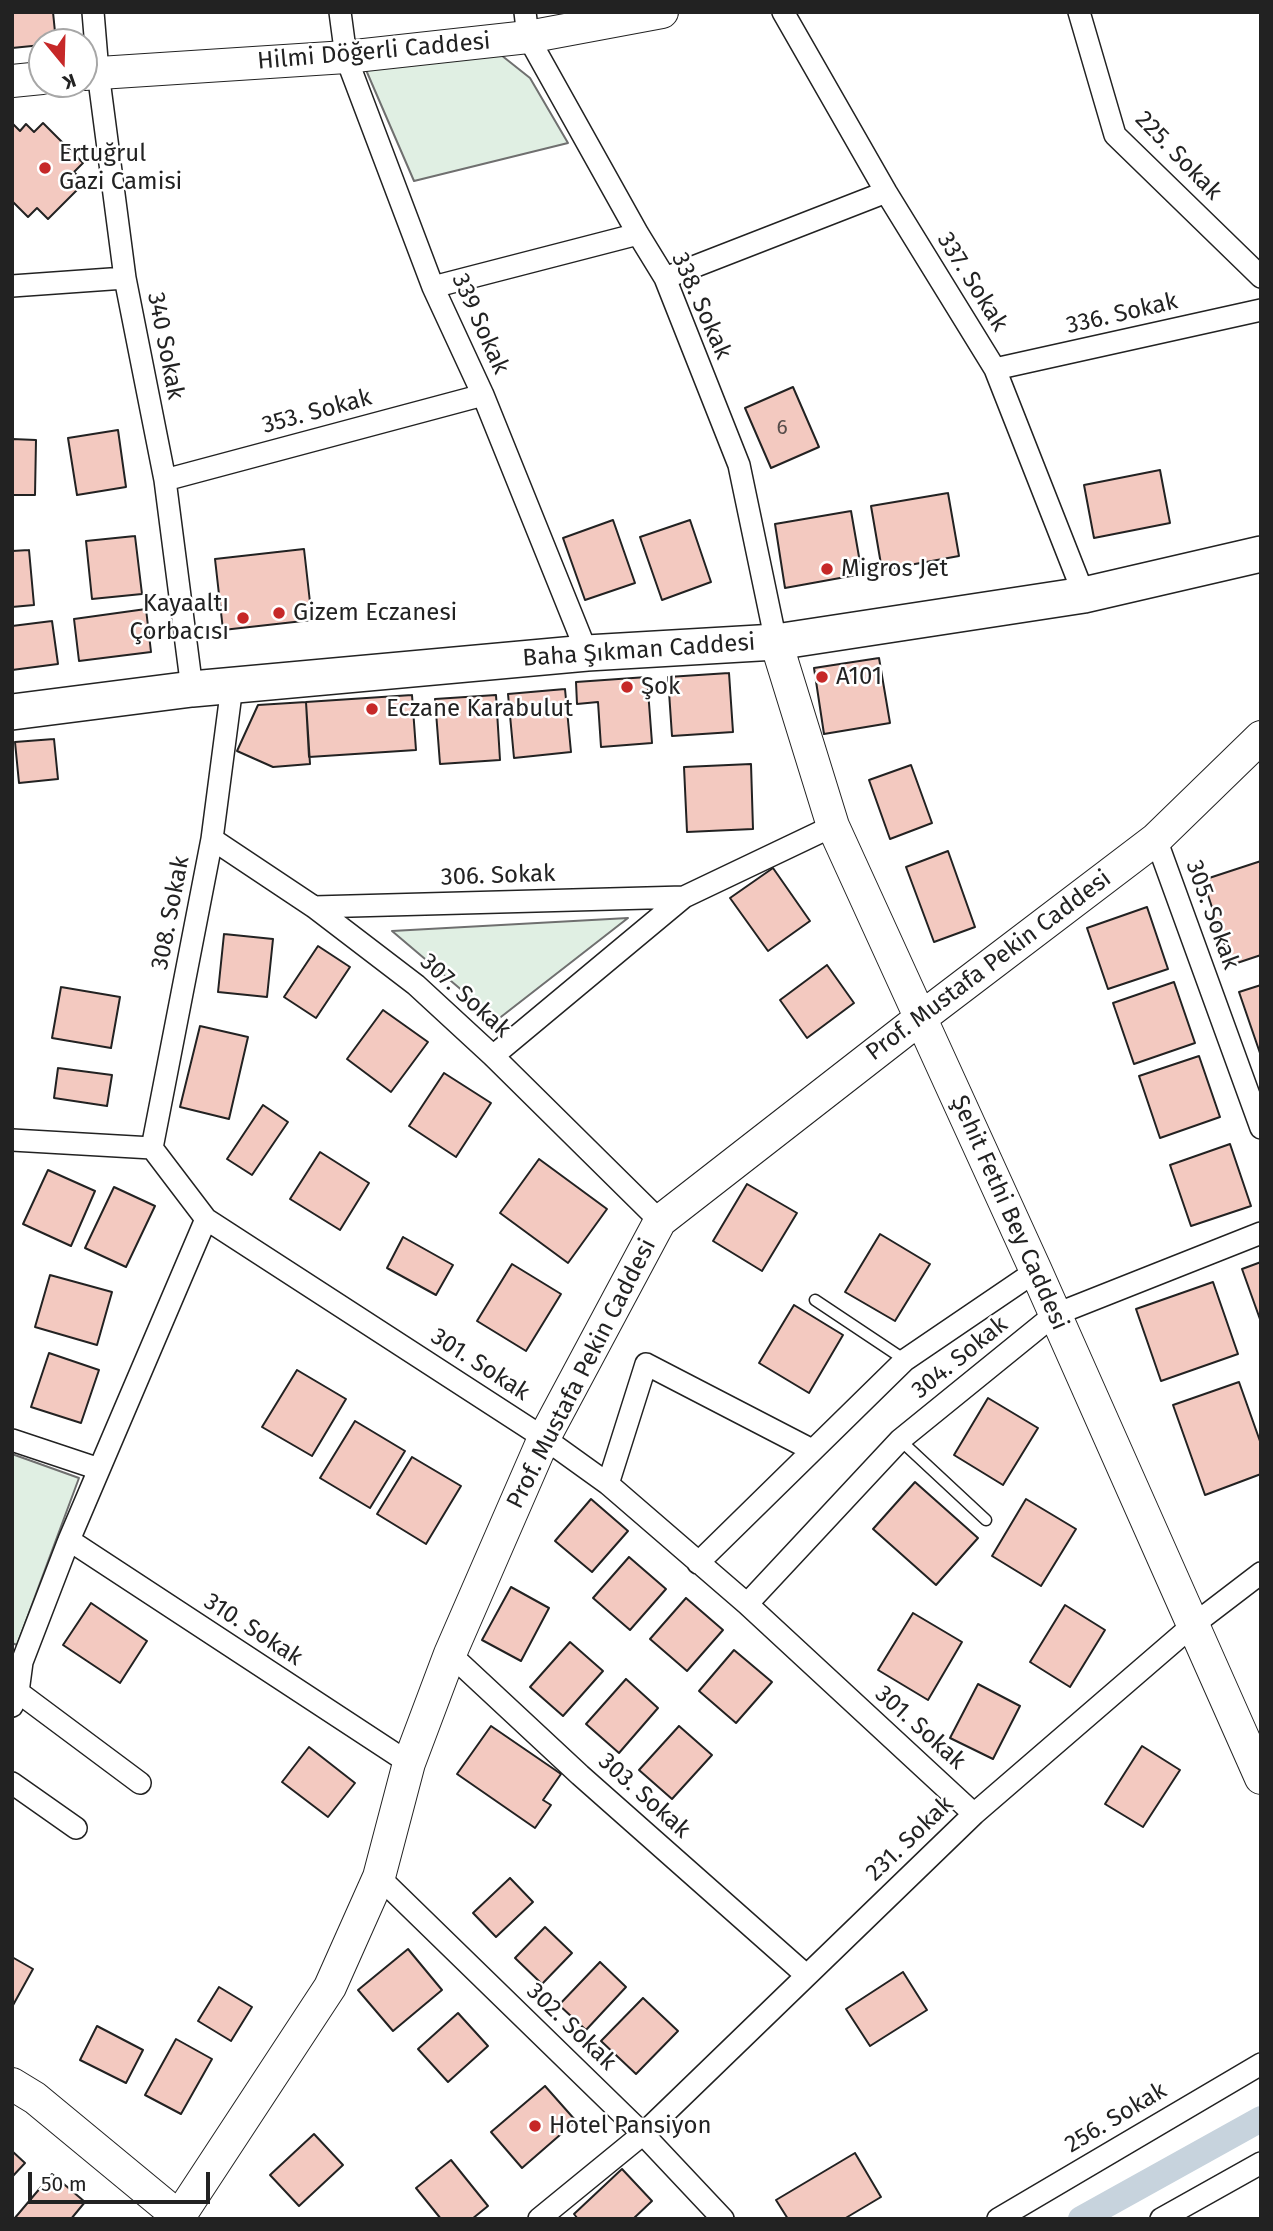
<!DOCTYPE html>
<html>
<head>
<meta charset="utf-8">
<style>
	body { margin:0 }
	#map { position:relative; width:1273px; height:2231px; overflow:hidden; background:#fff; font-family:"Fira Sans",sans-serif }
	canvas { display:block }
	.frame { position:absolute; inset:0; border:14px solid #222; pointer-events:none }
	.north { position:absolute; left:28px; top:28px; width:70px; height:70px; box-sizing:border-box; background:#fff; border:2px solid #a7a7a7; border-radius:50%; rotate:161deg; font-size:19px; font-weight:700; line-height:28px; text-align:center; color:#222 }
	.north::after { content:''; display:block; margin:auto; width:24px; height:32px; background:#c62828; clip-path:polygon(50% 0,100% 100%,50% 72%,0 100%) }
	.scale { position:absolute; left:28px; top:2172px; width:182px; height:32px; box-sizing:border-box; border:4px solid #222; border-top:0; padding-left:9px; font-size:21px; line-height:24px; white-space:nowrap; color:#222; -webkit-text-stroke:5px #fff; paint-order:stroke }
</style>
</head>
<body>
<div id="map">
<canvas width="1273" height="2231"></canvas>
<div class="frame"></div>
<div class="north">K</div>
<div class="scale">50 m</div>
</div>
<script>
const context = document.querySelector('canvas').getContext('2d');
context.lineJoin = 'round';
function fillPath(path, color) { context.fillStyle = color; context.fill(path, 'evenodd'); }
const toPath = rows => new Path2D(rows.map(r => 'M' + r).join(''));
function strokePath(path, color, width, dash) { context.strokeStyle = color; context.lineWidth = width; context.lineCap = dash ? 'butt' : 'round'; context.setLineDash(dash || []); context.stroke(path); }
function drawText(font, color, halo, rows, align = 'center') {
  context.font = font + ' "Fira Sans",sans-serif'; context.lineWidth = 5; context.setLineDash([]); context.textBaseline = 'middle'; context.strokeStyle = halo; context.fillStyle = color; for (const [text, x, y, turn = 0] of rows) {
    context.save(); context.translate(x, y); context.rotate((+turn || 0) * Math.PI / 180); context.textAlign = isNaN(turn) ? turn : align; if (halo) context.strokeText(text, 0, 0); context.fillText(text, 0, 0); context.restore();
  }
}
const green = toPath([
	[496,51,530,78,568,143,414,181,363,63,496,51],
	[628,918,497,1020,392,931,628,918],
	[12,1454,79,1478,17,1645,12,1643,12,1454]
]);
const canal = toPath([
	[1081,2219,1261,2119]
]);
const building = toPath([
	[12,12,53,12,56,42,42,42,42,45,12,48,12,12],
	[12,123,20,131,26,124,34,132,43,123,83,163,74,172,84,183,48,219,37,208,28,217,12,201,12,123],
	[793,387,819,447,771,468,745,408,793,387],
	[118,430,126,487,77,495,68,438,118,430],
	[12,439,36,440,35,495,12,495,12,439],
	[1160,470,1170,523,1094,538,1084,485,1160,470],
	[948,493,959,556,882,570,871,506,948,493],
	[851,511,862,574,785,588,775,524,851,511],
	[613,520,635,583,585,600,563,538,613,520],
	[690,520,711,582,662,600,640,537,690,520],
	[135,536,142,594,92,599,86,541,135,536],
	[304,549,312,620,223,630,215,559,304,549],
	[29,550,34,605,12,607,12,551,29,550],
	[146,609,151,652,79,661,74,619,146,609],
	[52,621,58,664,12,670,12,626,52,621],
	[879,658,890,723,824,734,814,668,879,658],
	[729,673,733,732,672,736,668,677,729,673],
	[647,677,652,743,601,747,598,702,577,704,576,682,647,677],
	[565,689,571,752,514,758,508,694,565,689],
	[412,695,416,750,309,757,306,702,412,695],
	[496,695,500,760,440,764,435,699,496,695],
	[306,702,310,764,273,767,237,751,258,705,306,702],
	[54,739,58,779,19,783,15,742,54,739],
	[751,764,753,829,687,832,684,767,751,764],
	[911,765,932,823,890,839,869,780,911,765],
	[948,851,975,927,934,942,906,867,948,851],
	[1261,861,1261,955,1231,965,1203,880,1261,861],
	[773,868,810,921,768,951,730,898,773,868],
	[1147,907,1168,969,1108,989,1087,928,1147,907],
	[224,934,273,939,267,997,218,992,224,934],
	[318,946,350,967,316,1018,284,997,318,946],
	[827,965,854,1003,807,1038,780,1000,827,965],
	[1174,982,1195,1043,1134,1064,1113,1003,1174,982],
	[1261,985,1261,1056,1239,992,1261,985],
	[61,987,120,997,111,1048,52,1038,61,987],
	[383,1010,428,1042,391,1092,347,1059,383,1010],
	[200,1026,248,1037,229,1119,180,1107,200,1026],
	[1199,1056,1220,1117,1160,1138,1139,1076,1199,1056],
	[58,1068,112,1075,107,1106,54,1098,58,1068],
	[444,1073,491,1103,456,1157,409,1126,444,1073],
	[263,1105,288,1122,252,1175,227,1159,263,1105],
	[1230,1144,1251,1206,1191,1226,1170,1165,1230,1144],
	[320,1152,369,1183,340,1230,290,1199,320,1152],
	[539,1159,607,1209,568,1263,500,1213,539,1159],
	[48,1170,95,1191,71,1246,23,1224,48,1170],
	[747,1184,797,1213,762,1271,713,1241,747,1184],
	[114,1187,155,1206,126,1267,85,1248,114,1187],
	[880,1234,930,1264,895,1321,845,1292,880,1234],
	[403,1237,453,1265,436,1295,387,1268,403,1237],
	[1261,1262,1261,1322,1242,1269,1261,1262],
	[512,1264,561,1294,526,1351,477,1321,512,1264],
	[50,1275,112,1292,97,1345,35,1327,50,1275],
	[1213,1282,1238,1354,1161,1381,1136,1309,1213,1282],
	[794,1305,843,1335,809,1393,759,1363,794,1305],
	[49,1353,99,1370,81,1423,31,1407,49,1353],
	[297,1370,346,1399,312,1456,262,1427,297,1370],
	[1239,1382,1261,1444,1261,1474,1205,1495,1173,1405,1239,1382],
	[988,1398,1038,1428,1003,1485,954,1455,988,1398],
	[355,1421,405,1451,370,1508,320,1478,355,1421],
	[412,1457,461,1486,426,1544,377,1514,412,1457],
	[915,1482,978,1538,936,1585,873,1529,915,1482],
	[591,1499,628,1531,592,1572,555,1541,591,1499],
	[1026,1499,1076,1529,1041,1586,992,1556,1026,1499],
	[629,1557,666,1589,630,1630,593,1598,629,1557],
	[511,1587,549,1608,521,1661,482,1640,511,1587],
	[686,1598,723,1630,687,1671,650,1639,686,1598],
	[91,1603,147,1641,120,1683,63,1645,91,1603],
	[1065,1605,1105,1630,1070,1687,1030,1662,1065,1605],
	[913,1613,962,1642,928,1700,878,1670,913,1613],
	[570,1642,603,1671,563,1716,530,1687,570,1642],
	[734,1650,772,1682,736,1723,699,1691,734,1650],
	[626,1679,658,1708,619,1753,586,1724,626,1679],
	[978,1684,1020,1706,993,1759,950,1738,978,1684],
	[491,1726,561,1774,543,1800,551,1805,535,1828,457,1774,491,1726],
	[679,1726,712,1755,672,1799,639,1770,679,1726],
	[1142,1746,1180,1770,1143,1827,1105,1804,1142,1746],
	[309,1747,355,1783,328,1817,282,1782,309,1747],
	[510,1878,533,1902,496,1937,473,1913,510,1878],
	[545,1927,572,1953,542,1984,515,1958,545,1927],
	[408,1949,442,1990,393,2031,358,1990,408,1949],
	[12,1957,33,1969,12,2007,12,1957],
	[600,1962,626,1987,586,2030,559,2005,600,1962],
	[903,1972,927,2010,870,2046,846,2009,903,1972],
	[219,1987,252,2007,231,2041,198,2021,219,1987],
	[643,1998,678,2031,636,2074,601,2041,643,1998],
	[458,2013,488,2046,448,2082,418,2049,458,2013],
	[97,2026,143,2050,126,2083,80,2060,97,2026],
	[176,2039,212,2059,181,2114,145,2095,176,2039],
	[545,2086,576,2121,522,2168,491,2132,545,2086],
	[314,2134,343,2165,299,2206,270,2175,314,2134],
	[12,2151,25,2163,12,2177,12,2151],
	[855,2153,881,2197,844,2219,788,2219,776,2200,855,2153],
	[451,2160,488,2206,472,2219,441,2219,416,2188,451,2160],
	[622,2169,652,2201,633,2219,578,2219,574,2214,622,2169],
	[52,2174,85,2202,71,2219,14,2219,52,2174]
]);
const lane = toPath([
	[815,1300,905,1360],
	[900,1440,986,1520]
]);
const street = toPath([
	[93,12,98,72,125,278,165,480,192,689],
	[340,12,346,57,433,287,483,395,587,653],
	[525,12,528,37,638,234,665,278,739,465,776,642],
	[783,12,886,192,995,369,1084,595],
	[1079,12,1115,135,1261,277],
	[665,278,886,192],
	[12,286,125,278],
	[433,287,638,234],
	[995,369,1261,310],
	[165,480,483,395],
	[212,839,314,907,416,985,493,1056,660,1221],
	[1156,839,1261,1128],
	[314,907,684,897],
	[493,1056,684,897,833,826],
	[12,1140,152,1148,206,1219,544,1438,608,1484,747,1604,974,1814],
	[152,1148,212,839,232,686],
	[12,1440,99,1469],
	[608,1484,646,1364,812,1450],
	[69,1540,409,1763],
	[698,1563,905,1360,1036,1271],
	[747,1604,900,1440,1054,1315,1261,1233],
	[450,1654,580,1775,806,1975],
	[18,1692,140,1783],
	[12,1706,18,1692,22,1662,69,1540,206,1219],
	[12,1783,76,1828],
	[379,1877,643,2134,723,2219],
	[539,2219,643,2134,974,1814,1193,1625,1261,1573],
	[998,2219,1261,2064],
	[1161,2219,1261,2163]
]);
const secondary = toPath([
	[84,74,346,57,528,37,662,12],
	[12,81,42,78],
	[776,642,833,826,1036,1271,1261,1778],
	[12,2084,35,2098,179,2217],
	[175,2219,179,2217,330,1987,379,1877,409,1763,450,1654,544,1438,660,1221,922,1017,1156,839,1261,737]
]);
const primary = toPath([
	[12,712,192,689,587,653,776,642,1084,595,1261,554]
]);
const markers = [
	[45,168,7,"#c62828"],
	[827,569,7,"#c62828"],
	[279,613,7,"#c62828"],
	[243,618,7,"#c62828"],
	[822,677,7,"#c62828"],
	[627,687,7,"#c62828"],
	[372,709,7,"#c62828"],
	[535,2126,7,"#c62828"]
];
const numberNames = [
	["6",782,428]
];
const streetNames = [
	["Hilmi Döğerli Caddesi",374,52,-5],
	["225. Sokak",1178,156,46],
	["337. Sokak",972,282,58],
	["338. Sokak",701,306,66],
	["336. Sokak",1122,314,-13],
	["339 Sokak",480,324,66],
	["340 Sokak",165,346,79],
	["353. Sokak",317,412,-15],
	["Baha Şıkman Caddesi",639,651,-4],
	["306. Sokak",498,876,-2],
	["308. Sokak",171,913,-79],
	["305. Sokak",1212,915,70],
	["Prof. Mustafa Pekin Caddesi",989,966,-37],
	["307. Sokak",465,996,42],
	["Şehit Fethi Bey Caddesi",1009,1213,66],
	["304. Sokak",960,1358,-39],
	["301. Sokak",480,1365,33],
	["Prof. Mustafa Pekin Caddesi",582,1374,-63],
	["310. Sokak",253,1630,33],
	["301. Sokak",920,1728,42],
	["303. Sokak",644,1796,42],
	["231. Sokak",910,1839,-44],
	["302. Sokak",571,2027,44],
	["256. Sokak",1116,2118,-31]
];
const poiNames = [
	["Ertuğrul",59,154],
	["Gazi Camisi",59,182],
	["Migros Jet",841,569],
	["Kayaaltı",229,604,"right"],
	["Çorbacısı",229,632,"right"],
	["Gizem Eczanesi",293,613],
	["A101",836,677],
	["Şok",641,687],
	["Eczane Karabulut",386,709],
	["Hotel Pansiyon",549,2126]
];
fillPath(green, '#e0efe3');
strokePath(green, '#6f6f6f', 2);
strokePath(canal, '#c7d3dd', 26);
fillPath(building, '#f3c9c0');
strokePath(building, '#222', 2);
strokePath(lane, '#222', 13);
strokePath(street, '#222', 24);
strokePath(secondary, '#222', 34);
strokePath(primary, '#222', 38);
strokePath(lane, '#fff', 10);
strokePath(street, '#fff', 21);
strokePath(secondary, '#fff', 32);
strokePath(primary, '#fff', 35);
for (const [x, y, r, color] of markers) { const dot = new Path2D(); dot.arc(x, y, r, 0, 2 * Math.PI); context.fillStyle = color; context.fill(dot); strokePath(dot, '#fff', 2.5); }
drawText('21px', '#564c4a', null, numberNames);
drawText('24px', '#222', '#fff', streetNames);
drawText('24px', '#222', '#fff', poiNames, 'left');
</script>
</body>
</html>
